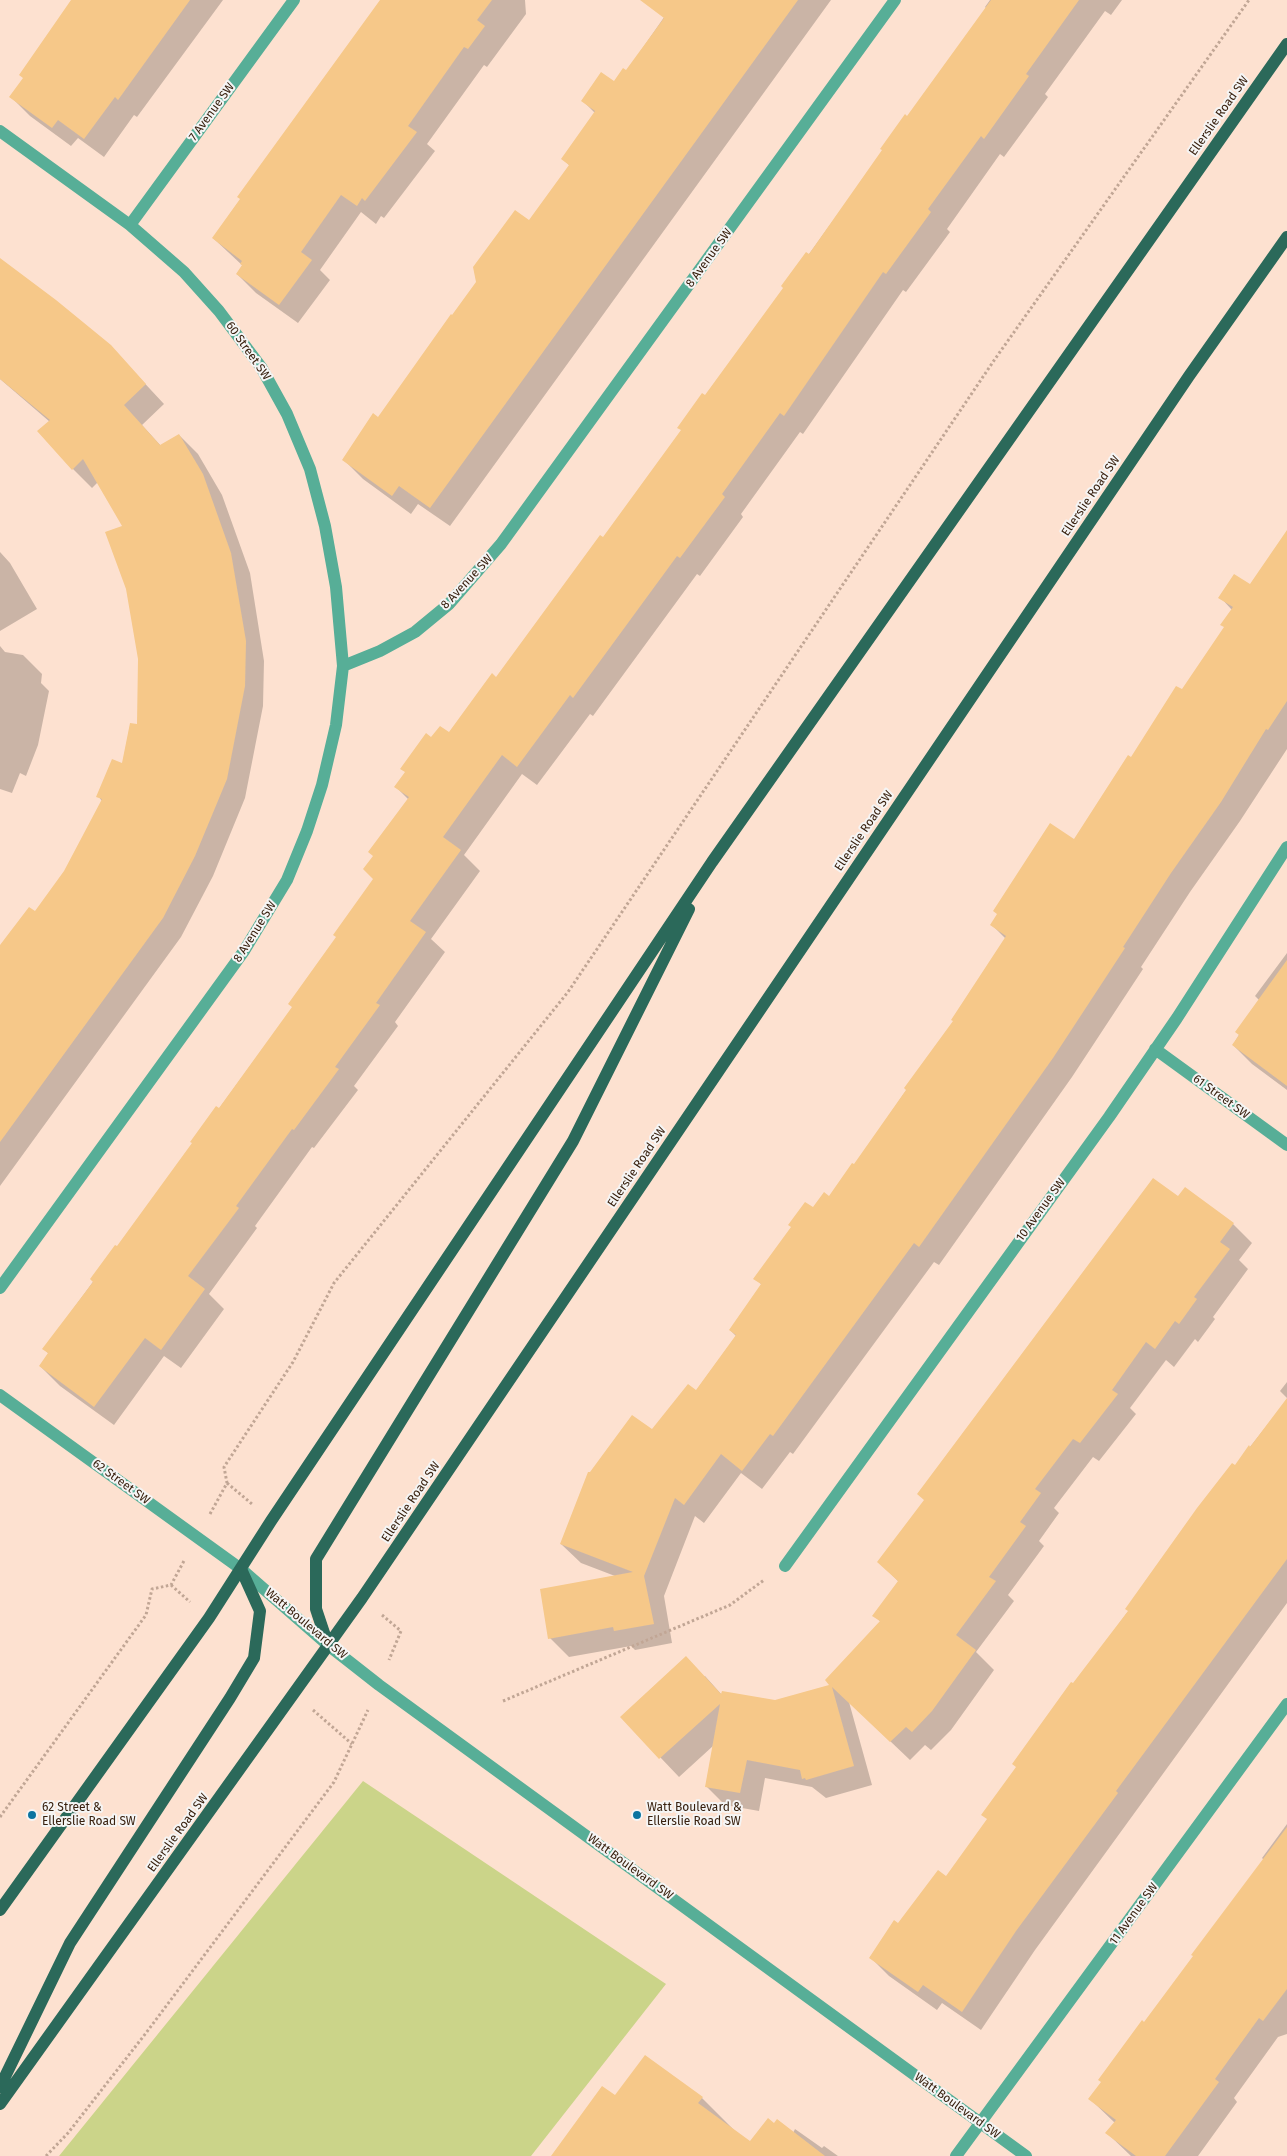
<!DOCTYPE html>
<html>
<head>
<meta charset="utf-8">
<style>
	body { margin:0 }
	canvas { display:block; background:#fde1d0 }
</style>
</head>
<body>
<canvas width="1287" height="2156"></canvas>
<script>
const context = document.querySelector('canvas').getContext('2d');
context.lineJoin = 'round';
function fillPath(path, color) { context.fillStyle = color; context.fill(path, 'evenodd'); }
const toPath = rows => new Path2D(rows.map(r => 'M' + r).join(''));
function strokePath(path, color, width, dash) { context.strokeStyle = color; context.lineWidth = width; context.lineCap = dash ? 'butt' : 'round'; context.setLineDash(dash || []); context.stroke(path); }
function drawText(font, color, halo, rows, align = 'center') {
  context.font = font + ' "Fira Sans",sans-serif'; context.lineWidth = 4; context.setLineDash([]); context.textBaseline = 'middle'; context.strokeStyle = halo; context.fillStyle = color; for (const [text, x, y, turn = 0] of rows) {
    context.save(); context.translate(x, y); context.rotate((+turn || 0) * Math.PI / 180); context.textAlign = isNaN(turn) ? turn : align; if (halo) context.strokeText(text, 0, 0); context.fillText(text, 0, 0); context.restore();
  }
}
const green = toPath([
	[363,1781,666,1984,531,2156,59,2156]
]);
const shadow = toPath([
	[84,0,223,0,137,117,134,115,104,157,78,138,71,146,30,116,11,97],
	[381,0,525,0,526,14,487,67,484,65,427,144,435,151,384,218,381,216,376,224,361,212,320,270,330,280,298,323,256,293,237,274,243,266,213,238],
	[676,0,831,0,450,526,418,504,411,514,363,479,344,460,378,418,453,317,529,222,570,166,563,159,595,113,583,101,614,83,626,72],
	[990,0,1122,0,1111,15,1105,11,1045,94,1048,97,1004,157,1000,154,947,229,950,232,906,292,903,290,803,434,800,432,741,514,743,517,700,576,697,574,593,716,590,714,537,785,522,774,464,855,480,871,431,939,445,952,395,1022,398,1026,354,1086,358,1090,314,1148,312,1147,255,1226,257,1228,209,1294,224,1309,181,1368,164,1356,114,1425,60,1386,40,1366,49,1354,44,1349,293,1007,374,879,374,857,409,800,396,787,432,739,449,734,497,678,604,539,986,8,985,7],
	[0,261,110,346,164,404,142,425,161,446,179,435,198,454,222,495,250,573,264,661,263,706,245,798,213,876,181,937,0,1186,0,947,35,913,65,872,102,801,98,796,123,765,138,726,139,659,124,527,98,482,92,488,73,469,50,422,0,379],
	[1287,532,1287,749,1240,821,1190,892,1141,967,1143,969,1072,1077,939,1265,934,1262,793,1454,790,1452,762,1489,741,1473,704,1523,695,1516,664,1596,672,1643,635,1650,631,1646,569,1657,550,1638,615,1576,581,1563,561,1544,652,1431,696,1391,736,1336,730,1330,762,1285,755,1278,813,1209,829,1198,854,1166,954,1021,1006,939,992,925,1075,841,1131,759,1182,691,1225,628,1232,610,1220,597,1251,586],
	[0,552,10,563,37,609,0,631],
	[0,646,5,652,23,655,42,674,41,683,49,691,38,745,26,776,20,773,12,793,0,789],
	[1287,953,1287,1090,1252,1064,1233,1045,1259,1000,1255,996],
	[1178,1198,1233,1224,1252,1243,1239,1260,1248,1269,1213,1317,1215,1319,1198,1342,1195,1339,1174,1367,1166,1360,1130,1408,1136,1414,1099,1461,1093,1457,1054,1508,1059,1513,1039,1541,1044,1546,1008,1595,1014,1601,976,1652,994,1670,951,1730,931,1750,925,1745,910,1760,849,1702,872,1785,826,1798,812,1787,765,1778,759,1811,725,1805,706,1786,713,1746,679,1777,622,1717,705,1676,722,1695,775,1702,832,1685,881,1622,874,1616,899,1582,879,1562],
	[1287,1382,1287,1398,1280,1391],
	[1287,1400,1287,1603,1035,1950,981,2030,942,2003,937,2010,889,1976,870,1957,899,1925,946,1878,988,1820,1074,1685,1235,1466],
	[1287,1824,1287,2034,1278,2037,1234,2098,1237,2102,1198,2156,1131,2156,1107,2133,1115,2123,1090,2099,1264,1860,1262,1858],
	[616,2097,702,2098,736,2132,751,2143,775,2124,793,2133,795,2129,822,2148,824,2146,838,2156,552,2156]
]);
const building = toPath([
	[71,0,190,0,118,100,115,97,84,139,58,120,52,128,9,97,23,78,19,75],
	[380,0,492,0,477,20,485,26,468,49,464,47,408,126,417,132,365,201,362,198,357,206,341,195,301,252,312,260,279,305,236,274,242,265,240,264,242,261,212,238,240,199,237,197],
	[640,0,798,0,430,508,399,486,392,496,342,460,373,413,378,417,451,314,452,315,476,282,473,267,515,210,529,220,569,165,561,159,595,111,581,101,601,72,614,81,623,68,626,70,664,18],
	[991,0,1079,0,1026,74,1029,76,984,139,981,136,928,209,931,212,886,274,883,272,784,416,780,413,722,494,725,497,680,558,677,556,573,698,570,695,517,767,502,755,443,837,461,850,410,921,426,932,376,1003,380,1005,335,1067,339,1069,294,1130,292,1129,236,1206,239,1208,188,1276,205,1289,161,1350,145,1338,94,1407,39,1366,48,1353,42,1349,93,1282,90,1279,115,1245,117,1246,192,1143,190,1142,216,1106,219,1108,292,1007,288,1004,336,937,333,935,373,879,363,869,373,856,368,852,409,797,394,787,405,772,400,769,426,733,431,737,440,726,449,732,492,673,496,677,600,535,603,537,681,430,677,428,702,393,705,395,783,288,781,286,806,252,809,254,882,150,880,149,905,114,907,116],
	[0,258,56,300,111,345,146,384,124,405,160,445,179,434,203,474,231,553,246,641,245,686,227,779,195,856,163,918,0,1142,0,945,29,907,35,911,64,871,102,799,96,797,112,759,122,763,130,723,137,724,138,659,126,589,105,532,122,526,83,459,72,470,37,431,50,420,0,379],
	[1287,530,1287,701,1268,730,1266,729,1221,802,1171,873,1123,947,1125,948,1053,1058,919,1247,914,1243,773,1436,770,1434,742,1471,721,1454,684,1505,675,1498,644,1576,654,1624,614,1631,613,1627,548,1639,540,1589,633,1572,560,1544,588,1472,590,1472,632,1415,652,1429,688,1384,696,1390,736,1335,729,1330,761,1284,753,1279,791,1227,788,1225,805,1202,813,1207,824,1192,829,1196,852,1163,854,1164,906,1090,904,1088,953,1021,951,1020,1006,936,990,925,997,914,993,911,1050,823,1074,839,1128,755,1131,757,1176,686,1182,689,1224,627,1220,625,1233,607,1218,598,1234,574,1250,584],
	[1287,960,1287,1086,1232,1045,1239,1035,1235,1032],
	[1153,1178,1178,1196,1185,1187,1234,1223,1220,1242,1230,1249,1194,1297,1197,1299,1179,1324,1175,1321,1155,1349,1146,1342,1112,1390,1118,1394,1080,1443,1073,1439,1035,1489,1041,1493,1020,1522,1026,1526,989,1577,996,1581,956,1635,976,1650,932,1711,912,1732,906,1727,890,1742,832,1687,854,1766,806,1780,805,1778,802,1779,800,1770,747,1760,740,1793,705,1787,720,1704,659,1759,620,1717,686,1656,721,1694,722,1691,775,1700,829,1685,825,1680,880,1621,872,1616,898,1581,877,1562,924,1500,917,1494],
	[1287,1398,1287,1559,1116,1791,1118,1793,1016,1931,962,2012,923,1985,918,1992,869,1958,894,1920,898,1923,938,1870,946,1876,987,1819,981,1815,1016,1767,1012,1764,1071,1682,1073,1683,1128,1611,1125,1609,1197,1508,1232,1463,1235,1465,1249,1445,1250,1447],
	[1287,1827,1287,1989,1263,2021,1259,2018,1215,2079,1219,2082,1165,2156,1136,2156,1105,2133,1116,2120,1088,2099,1101,2082,1098,2080,1142,2020,1144,2022,1193,1956,1191,1955],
	[645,2055,703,2097,698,2103,750,2141,768,2118,774,2123,777,2119,825,2156,551,2156,602,2086,615,2095]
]);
const path = toPath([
	[227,1483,252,1504],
	[210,1514,227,1483,224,1467,293,1362,334,1283,568,992,995,359,1249,0],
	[171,1585,190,1602],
	[382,1615,401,1631,389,1660],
	[503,1701,730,1605,764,1580],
	[313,1710,352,1744],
	[0,1817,146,1615,152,1589,171,1585,185,1559],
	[46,2156,68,2133,146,2033,334,1782,368,1710]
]);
const minor = toPath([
	[0,131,130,225,184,272,219,311,261,367,287,414,310,469,325,526,336,587,343,666],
	[130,225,294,0],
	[1155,1049,1287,1145],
	[0,1288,244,951,287,880,307,831,322,785,336,725,343,666,380,651,415,632,449,604,501,544,895,0],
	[0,1395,241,1569,328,1645,379,1685,1026,2156],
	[785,1566,1109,1117,1177,1018,1287,847],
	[956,2156,1287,1704]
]);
const major = toPath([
	[328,1645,316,1609,316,1559,573,1141,689,909],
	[0,1910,209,1618,271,1521,712,862,1287,44],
	[0,2087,70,1943,230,1698,254,1658,260,1611,241,1569],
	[0,2104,362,1598,1189,376,1287,237]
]);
const markers = [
	[32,1815,5,"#0b74a0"],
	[637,1815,5,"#0b74a0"]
];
const streetNames = [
	["7 Avenue SW",212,112,-54],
	["Ellerslie Road SW",1219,116,-55],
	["8 Avenue SW",709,258,-54],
	["60 Street SW",248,351,55],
	["Ellerslie Road SW",1091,496,-56],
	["8 Avenue SW",467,582,-47],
	["Ellerslie Road SW",864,831,-56],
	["8 Avenue SW",255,932,-58],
	["61 Street SW",1221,1097,36],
	["Ellerslie Road SW",637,1167,-56],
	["10 Avenue SW",1041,1210,-54],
	["62 Street SW",121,1482,36],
	["Ellerslie Road SW",411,1502,-56],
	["Watt Boulevard SW",306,1624,40],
	["Ellerslie Road SW",178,1833,-54],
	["Watt Boulevard SW",630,1867,36],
	["11 Avenue SW",1134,1914,-54],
	["Watt Boulevard SW",957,2106,36]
];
const poiNames = [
	["62 Street &",42,1808],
	["Ellerslie Road SW",42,1822],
	["Watt Boulevard &",647,1808],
	["Ellerslie Road SW",647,1822]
];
fillPath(green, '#cbd489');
fillPath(shadow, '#0003');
fillPath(building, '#f6c889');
strokePath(path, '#c1a695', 3, [2.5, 2.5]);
strokePath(minor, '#57ae97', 12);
strokePath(major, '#2b695a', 12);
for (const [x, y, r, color] of markers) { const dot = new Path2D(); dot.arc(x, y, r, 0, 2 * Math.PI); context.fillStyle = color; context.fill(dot); strokePath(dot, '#f5f5f5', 2); }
drawText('12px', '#38200e', '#f5f5f5', streetNames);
drawText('12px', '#38200e', '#f5f5f5', poiNames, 'left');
</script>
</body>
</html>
